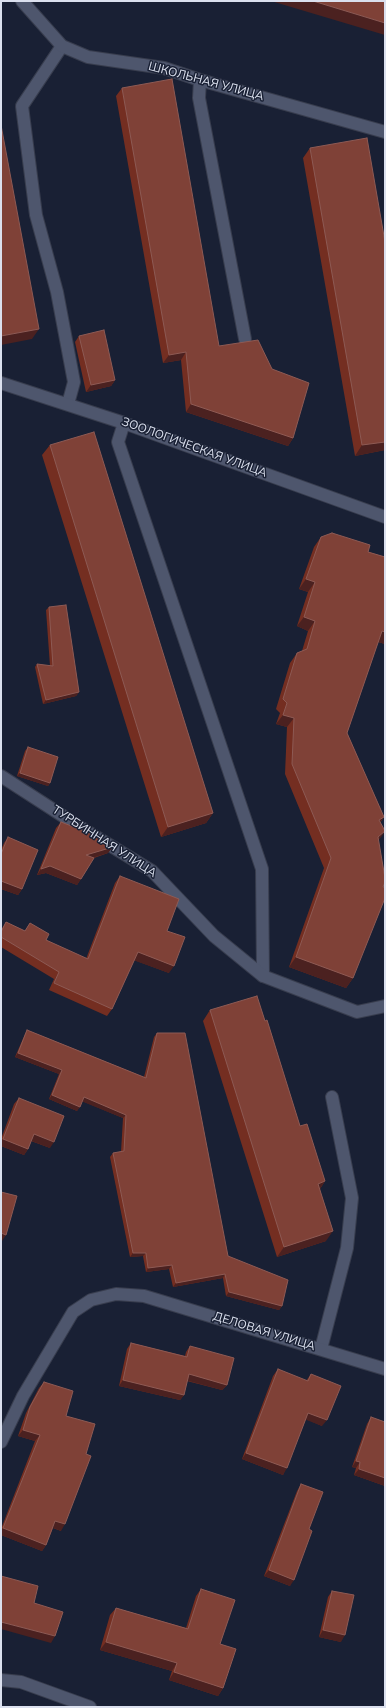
<!DOCTYPE html>
<html>
<head>
<meta charset="utf-8">
<style>
	body { margin:0 }
	#map { position:relative; width:386px; height:1708px; overflow:hidden; background:#192034; font-family:"Nunito Sans",sans-serif }
	canvas { display:block }
	.frame { position:absolute; inset:0; border:2px solid #dbe0ee; pointer-events:none }
</style>
</head>
<body>
<div id="map">
<canvas width="386" height="1708"></canvas>
<div class="frame"></div>
</div>
<script>
const context = document.querySelector('canvas').getContext('2d');
context.lineJoin = 'round';
const toPath = rows => new Path2D(rows.map(r => 'M' + r).join(''));
function strokePath(path, color, width, dash) { context.strokeStyle = color; context.lineWidth = width; context.lineCap = dash ? 'butt' : 'round'; context.setLineDash(dash || []); context.stroke(path); }
function fillPath(path, color) { context.fillStyle = color; context.fill(path, 'evenodd'); }
function drawText(font, color, halo, rows, align = 'center') {
  context.font = font + ' "Nunito Sans",sans-serif'; context.lineWidth = 3; context.setLineDash([]); context.textBaseline = 'middle'; context.strokeStyle = halo; context.fillStyle = color; for (const [text, x, y, turn = 0] of rows) {
    context.save(); context.translate(x, y); context.rotate((+turn || 0) * Math.PI / 180); context.textAlign = isNaN(turn) ? turn : align; if (halo) context.strokeText(text, 0, 0); context.fillText(text, 0, 0); context.restore();
  }
}
const lane = toPath([
	[62,46,22,106,36,215,57,292,74,382,68,404],
	[200,80,199,98,245,339],
	[124,423,118,442,262,869,263,976],
	[321,1349,347,1248,352,1198,332,1097]
]);
const street = toPath([
	[22,1,62,46,88,57,164,68,200,80,385,132],
	[1,383,124,423,385,517],
	[1,776,80,827,152,871,214,936,263,976,357,1012,385,1006],
	[1,1442,23,1396,73,1312,91,1300,116,1294,144,1296,385,1369],
	[1,1680,21,1682,90,1707]
]);
const wall = toPath([
	[122,88,219,346,293,438,288,446,186,412,181,360,163,363,116,96],
	[310,148,385,450,355,456,303,158],
	[79,336,115,380,111,386,86,392,75,342],
	[50,445,213,813,206,823,161,837,42,455],
	[321,537,385,557,385,644,378,642,347,733,384,817,380,823,378,841,353,978,346,988,289,967,324,868,285,774,287,727,276,724,280,713,276,709,290,663,297,653,302,651,308,631,297,626,308,592,299,589,314,547],
	[49,607,79,692,76,696,43,704,35,667,37,664,50,666,46,610],
	[28,747,50,783,48,786,17,776,25,751],
	[61,822,108,853,94,858,77,885,46,873,37,875,56,828],
	[8,837,22,889,18,895,1,889,1,850,4,843],
	[120,876,167,931,169,973,134,960,112,1009,107,1016,49,990,54,979,1,947,1,930,6,922,25,931,30,923,46,940,86,959,115,883],
	[210,1010,265,1021,300,1126,325,1181,320,1189,326,1241,277,1257,203,1021],
	[27,1030,144,1077,154,1037,157,1033,228,1256,282,1306,279,1310,226,1296,223,1278,173,1287,169,1269,146,1272,143,1256,130,1257,110,1157,113,1153,121,1152,123,1118,82,1101,77,1111,49,1099,59,1074,15,1057,25,1034],
	[19,1098,50,1148,31,1141,28,1149,24,1155,1,1146,1,1139,14,1104],
	[131,1343,185,1356,186,1352,190,1346,227,1385,222,1390,187,1381,184,1395,180,1400,119,1386,127,1349],
	[278,1369,306,1381,311,1374,322,1426,306,1419,283,1475,242,1459,273,1376],
	[44,1382,66,1416,61,1531,53,1528,46,1545,42,1551,1,1535,1,1529,35,1441,18,1436,26,1413,39,1388],
	[371,1417,385,1486,354,1475,356,1468,352,1467,367,1424],
	[301,1484,309,1529,290,1586,264,1576,297,1491],
	[201,1589,220,1644,223,1688,218,1696,169,1680,172,1671,100,1650,110,1615,116,1608,186,1628,196,1596],
	[332,1591,341,1642,319,1637,328,1597]
]);
const shadedWall = toPath([
	[271,1,313,1,385,23,385,35],
	[39,329,32,339,1,345,1,336],
	[186,352,181,360,163,363,169,355],
	[115,380,111,386,86,392,91,385],
	[191,404,293,438,288,446,186,412],
	[385,442,385,450,355,456,362,445],
	[306,579,315,582,308,592,299,589],
	[304,617,315,621,308,631,297,626],
	[382,631,385,632,385,644,375,641],
	[79,692,76,696,43,704,46,700],
	[283,715,294,718,287,727,276,724],
	[20,773,50,783,48,786,17,776],
	[213,813,206,823,161,837,168,827],
	[384,817,377,827,379,820],
	[385,832,378,841,378,837],
	[113,847,108,853,82,861,86,855],
	[50,866,81,879,77,885,46,873,37,875,41,869],
	[1,881,22,889,18,895,1,889],
	[138,952,174,966,169,973,133,960],
	[296,957,353,978,346,988,289,967],
	[18,1053,62,1070,59,1074,15,1057],
	[52,1095,80,1107,77,1111,49,1099],
	[84,1097,126,1115,123,1118,81,1101],
	[34,1134,54,1142,50,1148,29,1140],
	[3,1139,28,1149,24,1155,1,1146,1,1142],
	[325,1181,318,1192,318,1184],
	[333,1231,326,1241,277,1257,284,1247],
	[1,1233,6,1235,2,1241,1,1241],
	[133,1253,146,1253,143,1256,130,1257],
	[172,1265,169,1269,146,1272,148,1268],
	[225,1274,223,1278,173,1287,176,1283],
	[229,1292,282,1306,279,1310,226,1296],
	[189,1374,227,1385,222,1390,185,1380],
	[123,1380,184,1395,180,1400,119,1386],
	[308,1413,327,1420,322,1426,304,1419],
	[23,1430,40,1435,35,1441,18,1436],
	[246,1453,287,1468,283,1475,242,1459],
	[356,1461,360,1462,356,1468,352,1467],
	[359,1469,385,1478,385,1486,354,1475],
	[55,1521,65,1524,61,1531,51,1527],
	[3,1528,46,1545,42,1551,1,1535,1,1531],
	[269,1570,294,1580,290,1586,264,1576],
	[1,1622,55,1636,51,1643,1,1629],
	[323,1630,345,1635,341,1642,319,1637],
	[106,1642,177,1663,172,1671,100,1650],
	[174,1672,223,1688,218,1696,169,1680]
]);
const building = toPath([
	[313,1,385,1,385,23,313,1],
	[172,79,219,346,258,340,272,369,309,383,293,438,191,404,186,352,169,355,122,88,172,79],
	[1,125,39,329,1,336,1,125],
	[367,138,385,242,385,442,362,445,310,148,367,138],
	[104,330,115,380,91,385,79,336,104,330],
	[94,432,213,813,168,827,50,445,94,432],
	[332,533,370,545,368,552,385,557,385,632,382,631,347,733,384,817,379,820,385,831,378,837,385,878,385,882,383,887,385,887,385,898,353,978,296,957,331,858,292,764,294,718,283,715,287,703,283,699,297,653,307,649,315,621,304,617,315,582,306,579,321,537,332,533],
	[66,605,79,692,46,700,37,664,53,666,49,607,66,605],
	[28,747,58,757,50,783,20,773,28,747],
	[61,822,92,834,113,847,86,855,94,858,81,879,50,866,41,869,61,822],
	[8,837,38,850,22,889,1,881,1,854,8,837],
	[120,876,179,899,167,931,185,937,174,966,138,952,112,1009,54,983,59,972,1,937,1,932,6,922,25,931,30,923,49,934,46,940,88,959,120,876],
	[257,996,265,1021,267,1020,300,1126,307,1124,325,1181,318,1184,333,1231,284,1247,210,1010,257,996],
	[27,1030,146,1078,157,1033,185,1033,228,1256,288,1280,282,1306,229,1292,225,1274,176,1283,172,1265,148,1268,146,1253,133,1253,113,1153,124,1151,126,1115,84,1097,80,1107,52,1095,62,1070,18,1053,27,1030],
	[19,1098,64,1116,54,1142,34,1134,28,1149,3,1139,19,1098],
	[1,1192,17,1196,6,1235,1,1233,1,1192],
	[131,1343,187,1357,190,1346,234,1358,227,1385,189,1374,184,1395,123,1380,131,1343],
	[278,1369,308,1381,311,1374,341,1386,327,1420,308,1413,287,1468,246,1453,278,1369],
	[44,1382,73,1391,66,1416,95,1424,86,1454,91,1456,65,1524,55,1521,46,1545,3,1528,40,1435,23,1430,30,1407,44,1382],
	[371,1417,385,1422,385,1478,359,1469,360,1462,356,1461,371,1417],
	[301,1484,323,1492,309,1529,312,1531,294,1580,269,1570,301,1484],
	[1,1576,38,1586,34,1603,63,1612,55,1636,1,1622,1,1576],
	[201,1589,235,1600,220,1644,236,1649,223,1688,174,1672,177,1663,106,1642,116,1608,188,1629,201,1589],
	[332,1591,354,1595,345,1635,323,1630,332,1591]
]);
const streetNames = [
	["ШКОЛЬНАЯ УЛИЦА",206,82,15],
	["ЗООЛОГИЧЕСКАЯ УЛИЦА",194,448,20],
	["ТУРБИННАЯ УЛИЦА",104,842,33],
	["ДЕЛОВАЯ УЛИЦА",264,1332,17]
];
strokePath(lane, '#383d4e', 14);
strokePath(street, '#383d4e', 14);
strokePath(lane, '#4e566d', 12);
strokePath(street, '#4e566d', 12);
fillPath(wall, '#742e21');
fillPath(shadedWall, '#4b2120');
fillPath(building, '#7f4137');
strokePath(building, '#8d5a54', 1);
drawText('12px', '#dbe0ee', '#192034', streetNames);
</script>
</body>
</html>
